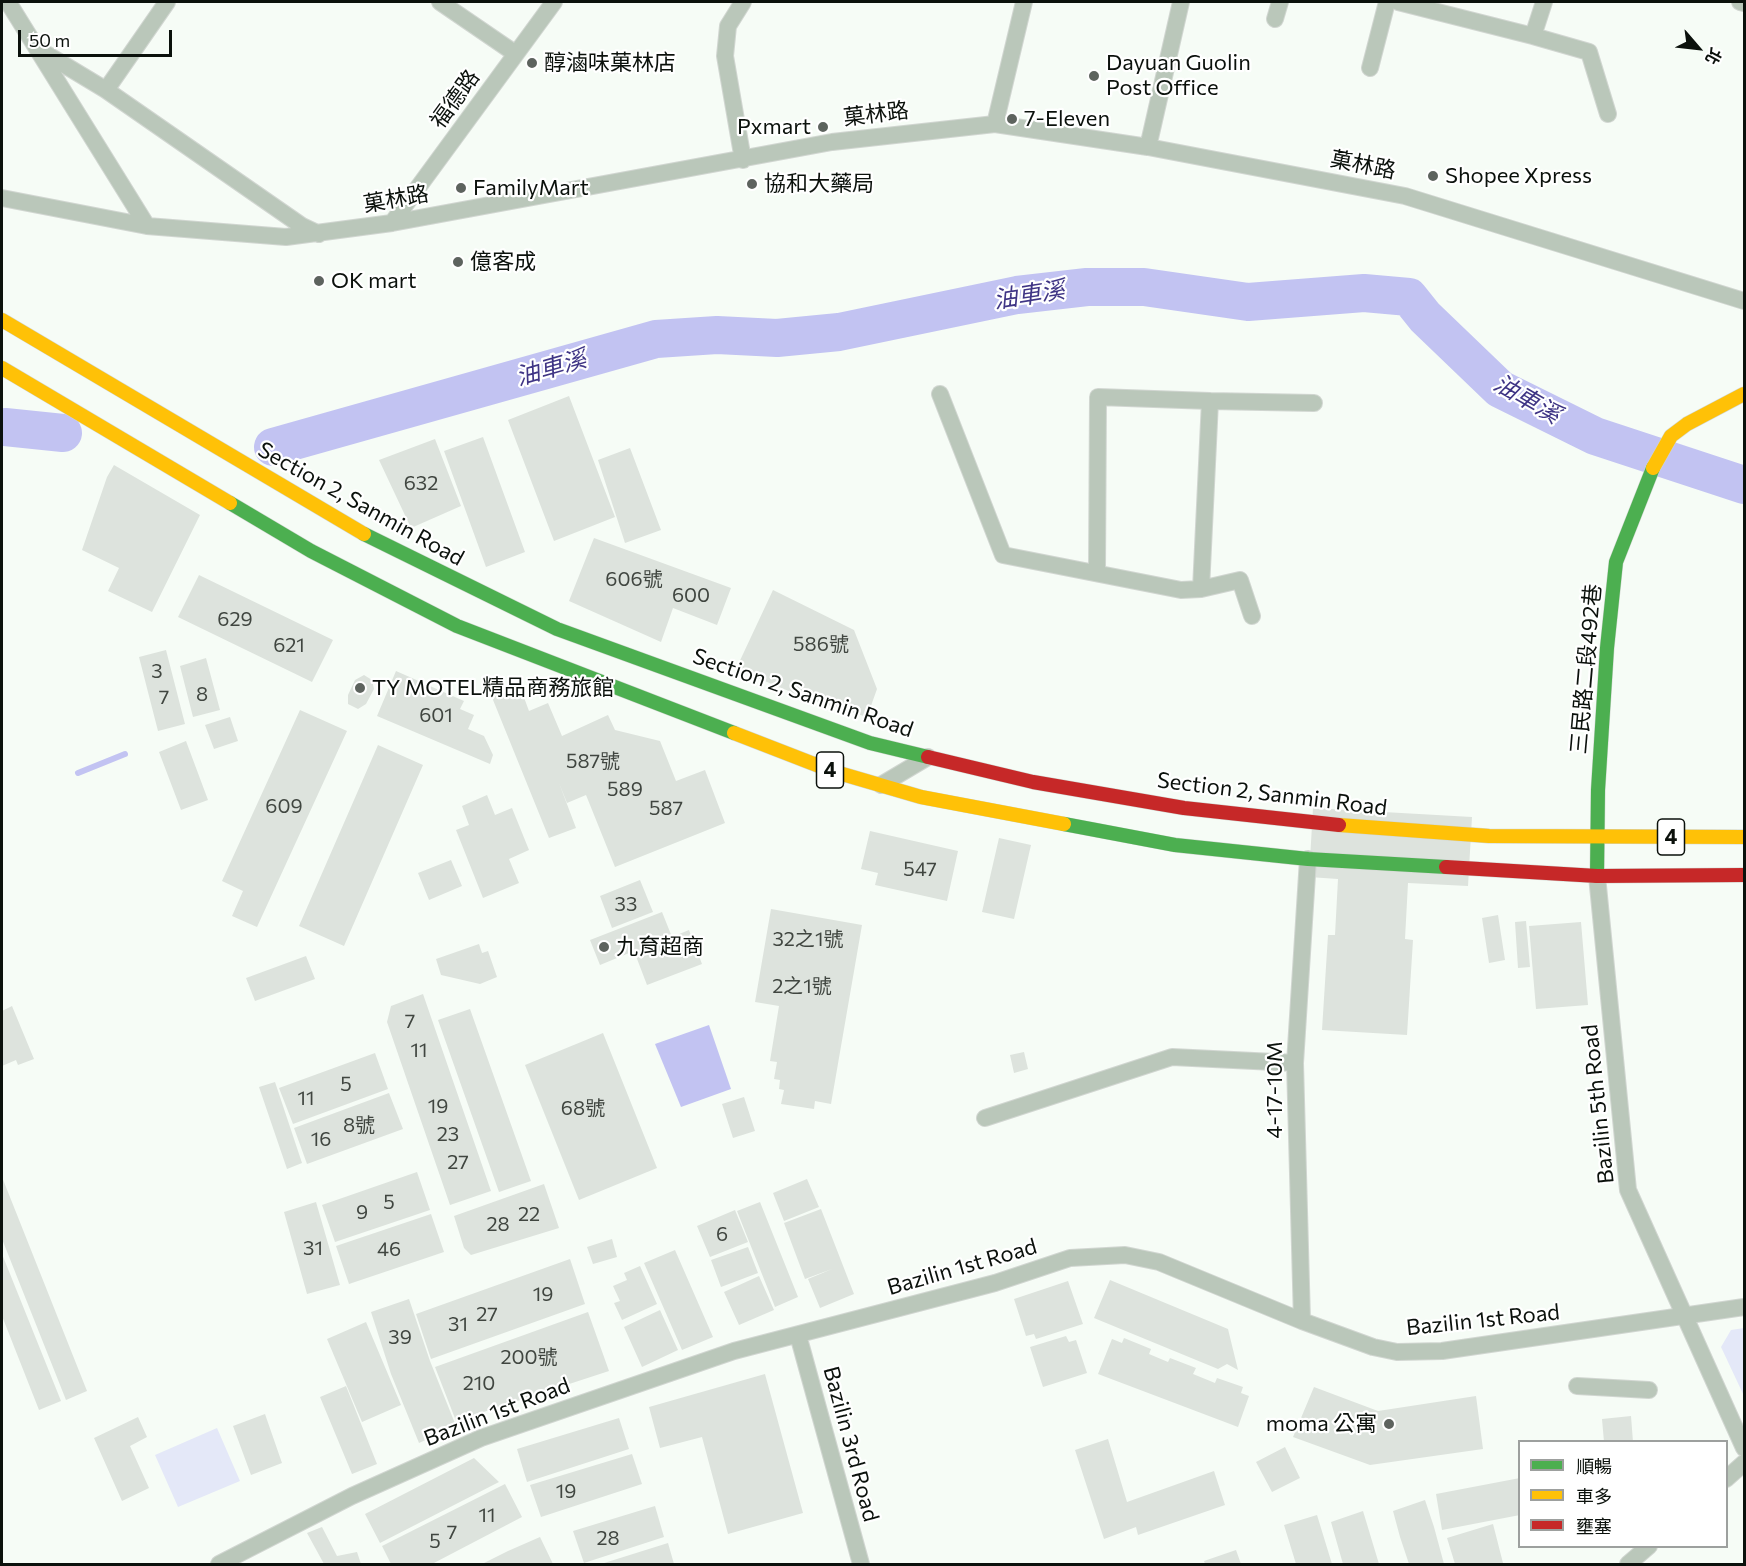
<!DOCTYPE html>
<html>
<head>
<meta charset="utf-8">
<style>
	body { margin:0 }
	#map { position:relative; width:1746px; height:1566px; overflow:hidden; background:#f6fcf6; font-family:Commissioner,"Noto Sans TC",sans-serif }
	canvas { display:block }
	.frame { position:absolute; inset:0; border:3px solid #0b110c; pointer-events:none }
	.legend { position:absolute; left:1518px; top:1440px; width:210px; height:108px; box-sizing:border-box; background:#fff; border:2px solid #9da09e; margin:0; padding:8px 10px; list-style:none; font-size:18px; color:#0b110c }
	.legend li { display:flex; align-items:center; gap:12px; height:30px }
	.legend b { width:30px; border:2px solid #9da09e }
	.north { position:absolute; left:1668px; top:18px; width:60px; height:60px; -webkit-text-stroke:4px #fff; paint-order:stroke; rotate:118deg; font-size:16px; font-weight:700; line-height:24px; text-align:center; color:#0b110c }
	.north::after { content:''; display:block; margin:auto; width:21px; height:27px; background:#0b110c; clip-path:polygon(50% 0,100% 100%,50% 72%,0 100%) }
	.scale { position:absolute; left:18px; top:30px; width:154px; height:27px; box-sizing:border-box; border:3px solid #0b110c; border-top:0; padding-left:8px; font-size:18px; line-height:21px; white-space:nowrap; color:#0b110c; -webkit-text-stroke:4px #fff; paint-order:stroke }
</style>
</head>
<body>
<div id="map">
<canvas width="1746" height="1566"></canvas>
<div class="frame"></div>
<ul class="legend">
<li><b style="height:8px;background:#4caf50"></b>順暢</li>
<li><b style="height:8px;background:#ffc107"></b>車多</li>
<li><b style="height:8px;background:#c62828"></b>壅塞</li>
</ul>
<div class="north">北</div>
<div class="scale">50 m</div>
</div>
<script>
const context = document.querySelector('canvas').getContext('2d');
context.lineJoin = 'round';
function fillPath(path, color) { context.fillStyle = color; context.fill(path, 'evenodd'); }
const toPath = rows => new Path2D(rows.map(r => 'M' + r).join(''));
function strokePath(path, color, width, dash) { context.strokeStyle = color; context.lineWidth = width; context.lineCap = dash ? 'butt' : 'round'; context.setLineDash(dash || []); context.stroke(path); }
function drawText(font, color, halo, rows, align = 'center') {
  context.font = font + ' Commissioner,"Noto Sans TC",sans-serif'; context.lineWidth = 4.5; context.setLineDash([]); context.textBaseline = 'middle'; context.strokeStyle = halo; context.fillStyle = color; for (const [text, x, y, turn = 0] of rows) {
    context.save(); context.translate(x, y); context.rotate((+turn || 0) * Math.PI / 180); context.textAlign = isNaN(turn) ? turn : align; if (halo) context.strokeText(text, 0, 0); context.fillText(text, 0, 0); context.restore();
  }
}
const green = toPath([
	[1744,1328,1744,1396,1721,1347,1731,1330],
	[217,1428,240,1481,178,1507,155,1455]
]);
const water = toPath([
	[709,1025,731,1089,681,1107,655,1044]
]);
const stream = toPath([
	[78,773,125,754]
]);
const river = toPath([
	[5,427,63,433],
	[273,447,656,339,717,335,777,338,839,332,1017,295,1087,287,1144,287,1248,302,1364,293,1409,297,1425,317,1500,389,1595,436,1744,485]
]);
const building = toPath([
	[569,396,615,517,554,541,508,420],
	[483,437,525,552,486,567,444,451],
	[435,439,461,506,411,528,379,460],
	[630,448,661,530,625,543,598,460],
	[114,465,200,515,152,612,108,591,119,568,82,550,107,477],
	[594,538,731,588,717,625,673,608,661,642,569,601],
	[199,575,333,640,312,682,178,617],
	[773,590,854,630,877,689,867,717,803,697,736,669],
	[166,650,185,724,158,731,139,657],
	[206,658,220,710,193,717,180,666],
	[396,671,464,701,460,709,474,715,468,729,484,736,493,755,490,764,377,716],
	[364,675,372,680,374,689,366,704,358,709,348,704,348,695,355,680],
	[519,684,529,711,548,703,562,736,608,715,615,730,660,741,676,781,705,770,725,823,615,867,586,795,567,803,559,783,576,828,549,838,491,695],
	[300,710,347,731,257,927,232,916,243,891,222,881],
	[230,717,238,741,214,749,205,725],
	[186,741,208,800,181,810,159,752],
	[378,745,423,765,344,946,299,926],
	[487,795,495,815,512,808,529,850,509,859,519,883,483,898,456,830,469,825,462,806],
	[1313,808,1472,817,1468,886,1408,883,1405,939,1413,940,1407,1035,1322,1030,1328,935,1335,935,1338,879,1309,877],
	[870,831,958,851,947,901,875,885,878,873,861,869],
	[999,838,1031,845,1014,919,982,912],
	[451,860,462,886,429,900,418,873],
	[640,880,653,912,612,928,600,896],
	[771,909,862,925,831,1104,815,1101,814,1109,781,1104,784,1090,779,1089,780,1080,774,1079,777,1062,770,1061,779,1006,755,1002],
	[662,912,672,937,689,930,702,964,647,985,634,951,600,965,590,940],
	[1498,915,1505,960,1489,963,1482,918],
	[1526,921,1530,967,1518,968,1515,922],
	[1581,922,1588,1005,1536,1009,1529,926],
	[479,944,482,953,488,951,497,977,480,984,441,975,436,959],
	[306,956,315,979,255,1001,246,978],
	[423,994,491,1191,450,1205,387,1022,391,1006],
	[12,1006,34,1059,18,1065,16,1060,2,1066,2,1011],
	[470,1009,531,1181,499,1192,438,1020],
	[603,1033,657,1168,579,1200,525,1065],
	[1024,1052,1028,1069,1014,1073,1010,1055],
	[375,1053,388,1089,293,1124,279,1088],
	[275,1082,302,1163,287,1169,259,1087],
	[389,1093,403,1129,307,1164,294,1128],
	[744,1097,755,1131,733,1138,722,1104],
	[417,1172,430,1210,335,1242,322,1205],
	[2,1177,87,1391,66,1400,2,1239],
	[807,1179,819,1207,784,1221,773,1193],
	[544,1184,559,1228,471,1255,464,1248,454,1216],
	[316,1202,340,1285,307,1294,284,1212],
	[760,1202,798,1297,775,1307,737,1211],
	[821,1209,854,1294,820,1308,808,1279,832,1269,805,1279,784,1223],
	[735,1210,748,1242,710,1257,697,1226],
	[431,1214,444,1252,349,1284,336,1246],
	[612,1239,617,1257,593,1264,587,1247],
	[748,1247,758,1273,721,1287,711,1260],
	[675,1250,713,1337,682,1350,644,1263],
	[2,1254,61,1401,39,1410,2,1316],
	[570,1259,585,1304,431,1359,416,1314],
	[640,1266,657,1304,622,1320,614,1303,620,1301,613,1286,627,1280,624,1273],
	[759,1276,774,1310,739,1325,724,1292],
	[1110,1280,1228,1329,1238,1370,1227,1364,1218,1369,1094,1318],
	[1068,1281,1083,1324,1036,1339,1034,1334,1026,1336,1014,1299],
	[409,1299,430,1361,456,1426,419,1443,391,1374,371,1312],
	[660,1310,678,1350,642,1367,624,1327],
	[588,1312,609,1371,456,1421,435,1367],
	[366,1322,401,1405,362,1422,327,1339],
	[1066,1336,1069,1342,1076,1340,1087,1373,1043,1387,1030,1347],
	[1124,1338,1151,1349,1149,1354,1168,1362,1170,1358,1196,1368,1193,1374,1215,1383,1217,1378,1243,1387,1241,1393,1249,1396,1238,1427,1098,1374,1112,1339,1122,1343],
	[765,1374,803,1513,728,1534,702,1437,660,1448,649,1407],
	[346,1386,377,1464,352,1474,320,1397],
	[1314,1387,1378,1411,1476,1396,1483,1449,1370,1465,1293,1437],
	[265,1414,282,1463,251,1475,233,1426],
	[1631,1416,1633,1442,1604,1442,1602,1419],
	[138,1417,147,1437,130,1446,149,1488,122,1501,94,1438],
	[619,1418,629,1449,527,1482,517,1449],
	[1108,1439,1127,1502,1214,1471,1225,1505,1138,1535,1136,1527,1104,1539,1075,1450],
	[1285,1447,1300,1478,1272,1492,1256,1462],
	[632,1454,642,1484,541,1517,530,1485],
	[474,1458,499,1482,380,1543,365,1514],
	[1520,1478,1520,1515,1442,1530,1436,1494],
	[505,1484,522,1517,432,1564,391,1564,382,1546],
	[1425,1500,1434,1527,1444,1564,1409,1564,1400,1537,1393,1511],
	[655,1506,664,1537,584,1563,573,1531],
	[1363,1511,1379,1564,1343,1564,1331,1522],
	[1317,1515,1332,1564,1296,1564,1284,1525],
	[1493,1524,1503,1563,1455,1564,1447,1538],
	[322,1527,337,1556,357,1552,361,1564,324,1564,307,1533],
	[540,1537,553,1564,482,1564,508,1551],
	[668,1543,674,1564,601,1564],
	[1236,1550,1241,1564,1205,1564,1204,1561]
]);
const street = toPath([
	[8,2,147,226],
	[440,2,516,54],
	[1398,2,1533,36],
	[1544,2,1533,36,1589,52,1608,114],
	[1740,2,1744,3],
	[1275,19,1280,2],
	[38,49,106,90,302,226,319,234],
	[1370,68,1387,2],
	[106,90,167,2],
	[995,124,1024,2],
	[1148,147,1181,2],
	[743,160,725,56,728,26,743,2],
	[2,198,147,226,286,237,392,223,832,142,995,124,1148,147,1405,196,1744,301],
	[392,223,554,2],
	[940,394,1003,555,1181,590,1201,589,1240,580,1252,616],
	[1210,401,1314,403],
	[1097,571,1098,397,1210,401,1201,589],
	[881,785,928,757],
	[1597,876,1628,1190,1744,1448],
	[985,1118,1172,1057,1295,1063],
	[1302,1321,1295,1063,1308,859],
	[798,1335,861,1564],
	[1577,1386,1649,1390],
	[1726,1479,1744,1463],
	[219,1564,352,1496,481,1438,734,1351,995,1283,1070,1258,1125,1255,1159,1262,1302,1321,1373,1347,1397,1352,1442,1351,1744,1307],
	[1628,1564,1649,1546]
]);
const fast = toPath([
	[230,503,311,551,457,626,734,733],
	[364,534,557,629,870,743,928,757],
	[1064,824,1175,845,1308,859,1446,867],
	[1597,876,1598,790,1607,648,1616,562,1653,468]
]);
const slow = toPath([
	[2,320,364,534],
	[2,368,230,503],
	[1653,468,1671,436,1687,424,1744,394],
	[734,733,832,771,921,797,1064,824],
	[1339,825,1489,836,1744,837]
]);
const jam = toPath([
	[928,757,1033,782,1184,808,1339,825],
	[1446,867,1597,876,1744,875]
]);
const markers = [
	[532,63,6,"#5d635e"],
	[1094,76,6,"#5d635e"],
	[1012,119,6,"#5d635e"],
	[823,127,6,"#5d635e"],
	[1433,176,6,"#5d635e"],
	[752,184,6,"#5d635e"],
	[461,188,6,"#5d635e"],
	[458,262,6,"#5d635e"],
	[319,281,6,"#5d635e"],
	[360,688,6,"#5d635e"],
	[604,947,6,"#5d635e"],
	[1389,1424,6,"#5d635e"]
];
const numberNames = [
	["632",421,483],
	["606號",634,579],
	["600",691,595],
	["629",235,619],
	["586號",821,644],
	["621",289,645],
	["3",157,671],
	["8",202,694],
	["7",164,697],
	["601",436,715],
	["587號",593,761],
	["589",625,789],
	["609",284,806],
	["587",666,808],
	["547",920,869],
	["33",626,904],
	["32之1號",808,939],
	["2之1號",802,986],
	["7",410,1021],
	["11",419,1050],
	["5",346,1084],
	["11",306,1098],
	["19",438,1106],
	["68號",583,1108],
	["8號",359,1125],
	["23",448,1134],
	["16",321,1139],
	["27",458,1162],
	["5",389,1202],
	["9",362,1212],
	["22",529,1214],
	["28",498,1224],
	["6",722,1234],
	["31",313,1248],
	["46",389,1249],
	["19",543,1294],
	["27",487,1314],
	["31",458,1324],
	["39",400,1337],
	["200號",529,1357],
	["210",479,1383],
	["19",566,1491],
	["11",487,1515],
	["7",452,1532],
	["28",608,1538],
	["5",435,1541]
];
const shields = [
	[830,770,27],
	[1671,837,27]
];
const shieldNames = [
	["4",830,770],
	["4",1671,837]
];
const poiNames = [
	["醇滷味菓林店",544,63],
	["Dayuan Guolin",1106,63],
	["Post Office",1106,88],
	["7-Eleven",1024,119],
	["Pxmart",811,127,"right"],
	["Shopee Xpress",1445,176],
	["協和大藥局",764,184],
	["FamilyMart",473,188],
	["億客成",470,262],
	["OK mart",331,281],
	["TY MOTEL精品商務旅館",372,688],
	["九育超商",616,947],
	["moma 公寓",1377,1424,"right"]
];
const streetNames = [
	["福德路",455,99,-54],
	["菓林路",876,114,-7],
	["菓林路",1363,165,11],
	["菓林路",396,199,-10],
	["Section 2, Sanmin Road",361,504,29],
	["三民路二段492巷",1586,669,-85],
	["Section 2, Sanmin Road",803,693,19],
	["Section 2, Sanmin Road",1272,794,7],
	["4-17-10M",1275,1090,-90],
	["Bazilin 5th Road",1598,1104,-96],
	["Bazilin 1st Road",962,1267,-16],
	["Bazilin 1st Road",1483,1320,-6],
	["Bazilin 1st Road",497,1412,-21],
	["Bazilin 3rd Road",851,1444,75]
];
const waterNames = [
	["油車溪",1029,295,-9],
	["油車溪",551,368,-16],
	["油車溪",1527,399,30]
];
fillPath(green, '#e4e8f8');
fillPath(water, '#c2c3f2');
strokePath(stream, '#c2c3f2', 6);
strokePath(river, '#c2c3f2', 38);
fillPath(building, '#dde3dd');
strokePath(street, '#d1d6d1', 18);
strokePath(fast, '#d1d6d1', 15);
strokePath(slow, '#d1d6d1', 15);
strokePath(jam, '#d1d6d1', 15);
strokePath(street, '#bac7ba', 16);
strokePath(fast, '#4caf50', 14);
strokePath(slow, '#ffc107', 14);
strokePath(jam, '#c62828', 14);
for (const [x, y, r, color] of markers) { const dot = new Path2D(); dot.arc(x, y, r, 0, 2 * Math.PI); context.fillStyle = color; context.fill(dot); strokePath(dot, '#fff', 2); }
drawText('20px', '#404640', null, numberNames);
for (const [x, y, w] of shields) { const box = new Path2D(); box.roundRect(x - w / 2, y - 18, w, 36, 4.5); context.fillStyle = '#fff'; context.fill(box); strokePath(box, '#0b110c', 1.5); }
drawText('bold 21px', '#0b110c', null, shieldNames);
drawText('22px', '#0b110c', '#fff', poiNames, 'left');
drawText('22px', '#0b110c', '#fff', streetNames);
drawText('italic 24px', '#3f3585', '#fff', waterNames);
</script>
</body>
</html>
